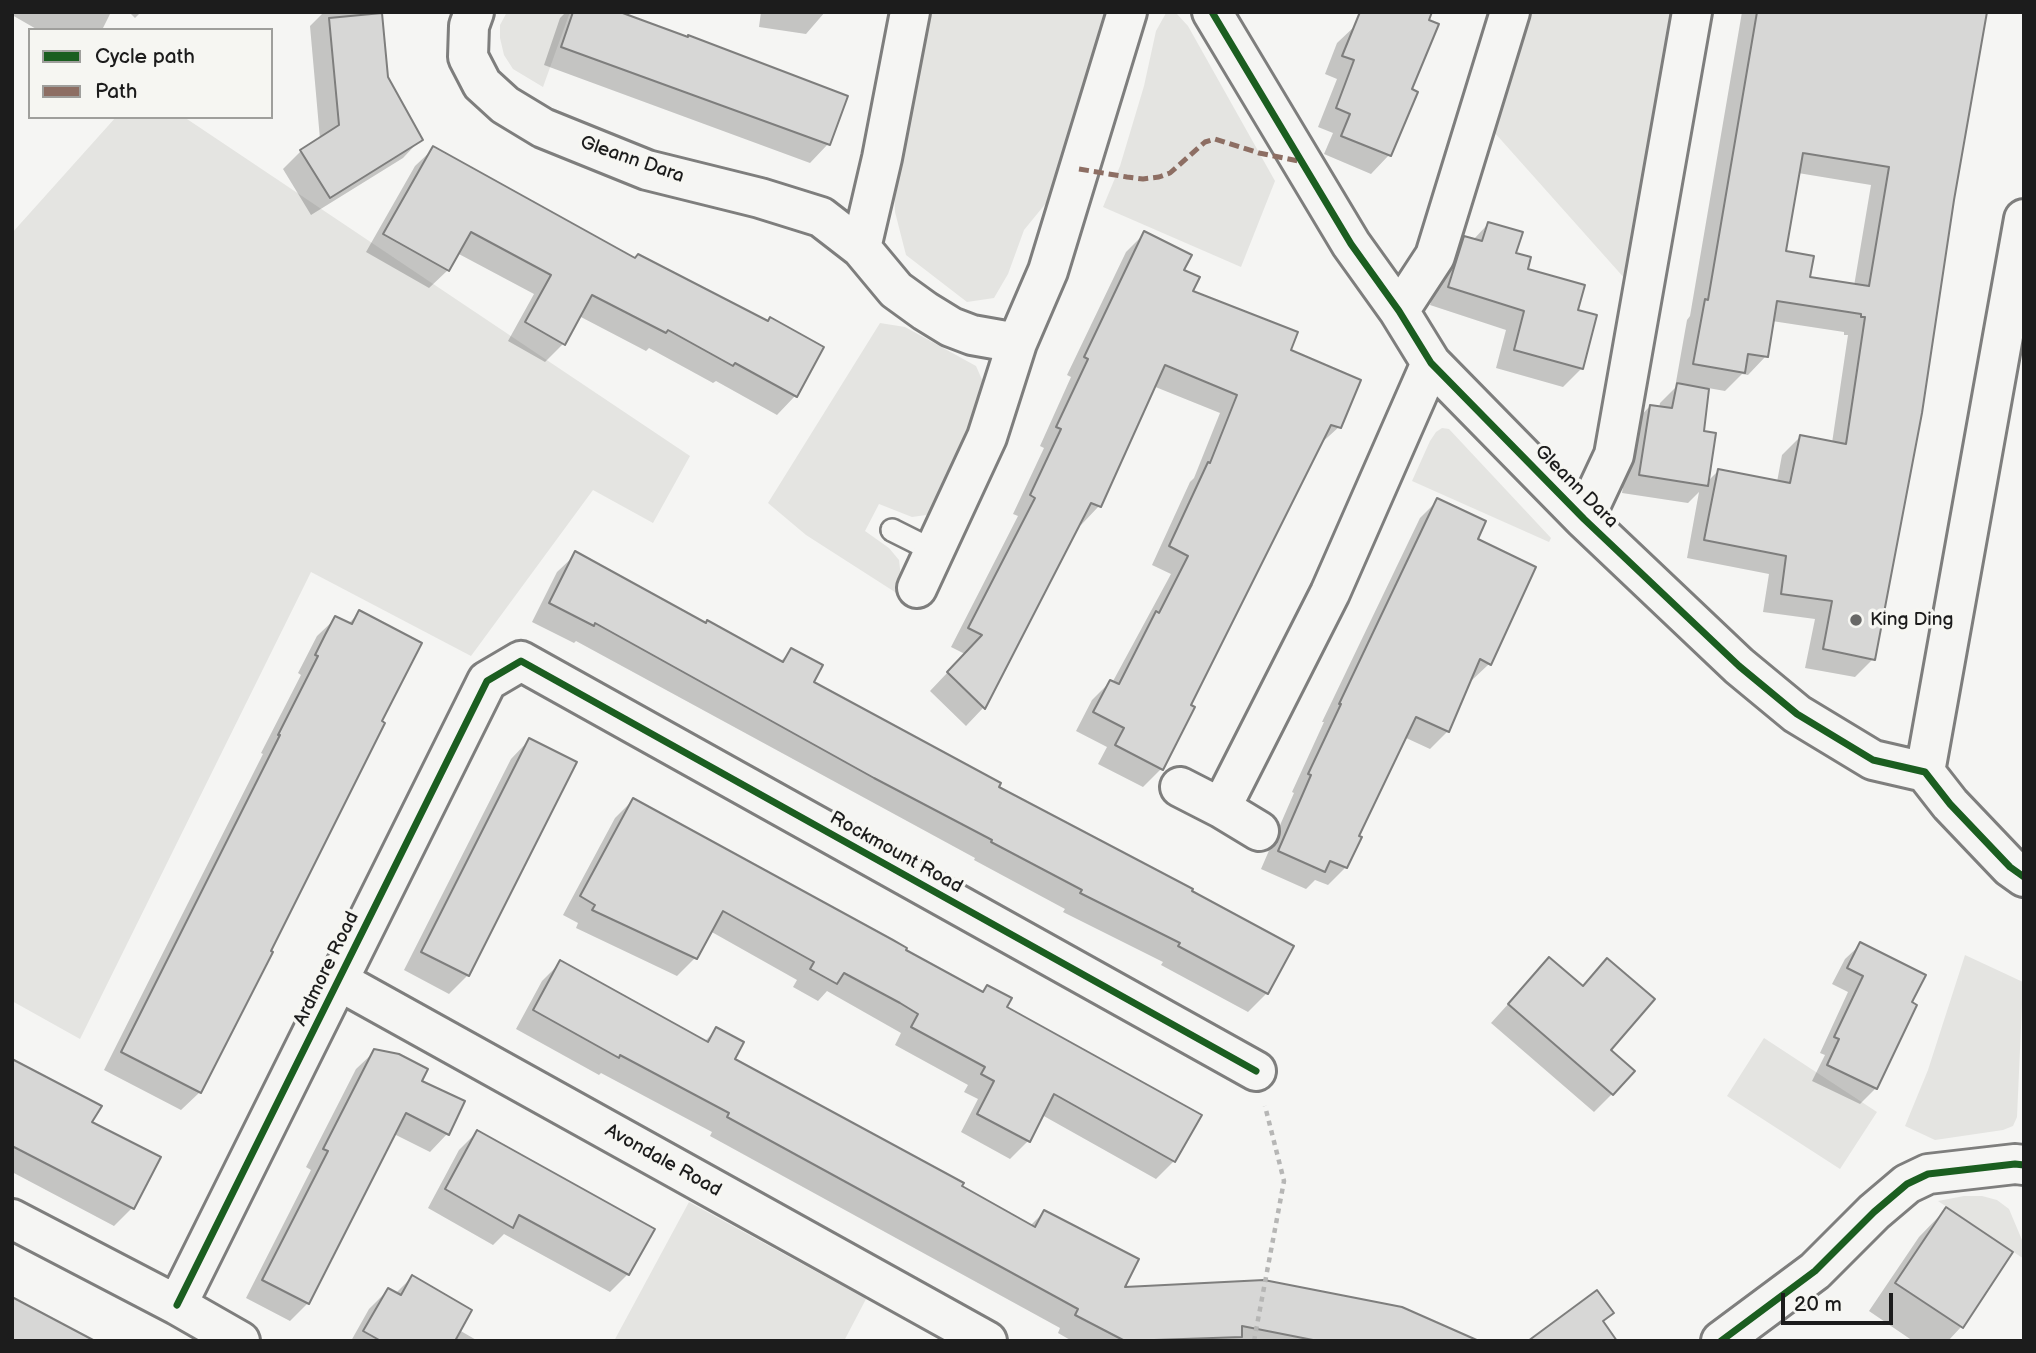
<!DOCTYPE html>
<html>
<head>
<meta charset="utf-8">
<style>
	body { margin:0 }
	#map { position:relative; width:2036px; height:1353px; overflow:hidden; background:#f5f5f3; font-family:"Balsamiq Sans",sans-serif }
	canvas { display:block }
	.frame { position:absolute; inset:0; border:14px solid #1c1c1c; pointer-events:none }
	.legend { position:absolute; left:28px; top:28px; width:245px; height:91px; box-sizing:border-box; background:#f6f6f2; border:2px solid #9f9f9c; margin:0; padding:9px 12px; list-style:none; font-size:21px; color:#1c1c1c }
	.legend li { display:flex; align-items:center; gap:14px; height:35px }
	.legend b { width:35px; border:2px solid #9f9f9c }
	.scale { position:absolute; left:1781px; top:1293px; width:112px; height:32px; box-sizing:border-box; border:4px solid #1c1c1c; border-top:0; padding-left:9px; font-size:21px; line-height:24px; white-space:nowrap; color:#1c1c1c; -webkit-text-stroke:5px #f6f6f2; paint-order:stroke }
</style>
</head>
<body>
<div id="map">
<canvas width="2036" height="1353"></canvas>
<div class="frame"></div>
<ul class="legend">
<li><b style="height:9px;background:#1b5e20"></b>Cycle path</li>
<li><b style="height:9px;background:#8d6e63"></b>Path</li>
</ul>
<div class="scale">20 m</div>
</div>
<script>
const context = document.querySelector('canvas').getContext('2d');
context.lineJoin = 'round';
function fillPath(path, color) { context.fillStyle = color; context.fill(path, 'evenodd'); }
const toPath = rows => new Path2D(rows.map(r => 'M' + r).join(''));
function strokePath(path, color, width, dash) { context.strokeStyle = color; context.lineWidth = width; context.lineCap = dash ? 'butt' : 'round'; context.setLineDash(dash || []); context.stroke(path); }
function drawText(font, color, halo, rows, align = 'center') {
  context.font = font + ' "Balsamiq Sans",sans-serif'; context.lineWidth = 7; context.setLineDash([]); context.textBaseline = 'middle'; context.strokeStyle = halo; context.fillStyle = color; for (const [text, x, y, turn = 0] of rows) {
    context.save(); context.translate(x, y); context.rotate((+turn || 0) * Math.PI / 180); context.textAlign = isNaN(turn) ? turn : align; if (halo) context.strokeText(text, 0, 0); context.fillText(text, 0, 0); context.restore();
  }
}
const green = toPath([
	[507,12,570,12,543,87,513,69,504,55,500,38,500,25],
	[930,12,1106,12,1051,197,1024,230,1008,274,994,298,967,302,906,255,895,212,894,186],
	[1532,12,1671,12,1626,280,1494,132],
	[1166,13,1177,14,1188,26,1275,181,1241,267,1103,207,1120,166,1144,86,1156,31],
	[116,117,184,117,690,456,653,523,593,490,471,656,311,572,80,1039,12,1001,12,233],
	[880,323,905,327,976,366,987,391,938,506,926,515,912,517,879,504,865,531,889,548,899,560,901,577,898,594,806,535,768,503],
	[1442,428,1449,429,1551,538,1549,542,1412,481,1430,441,1436,432],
	[1965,955,2023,982,2017,1117,2013,1126,2003,1130,1935,1140,1905,1126,1928,1070],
	[1764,1038,1877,1112,1840,1169,1727,1096],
	[1964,1196,1982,1196,1997,1200,2009,1209,2022,1240,2024,1259,1938,1201],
	[689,1202,866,1299,844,1341,614,1341]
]);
const shadow = toPath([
	[12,12,111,12,102,30,38,30,12,15],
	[129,12,141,12,135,18],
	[324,12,350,12,364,15,361,12,368,12,365,15,386,78,421,139,403,158,311,215,283,169,301,151,320,139,310,26],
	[566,12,614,12,846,97,828,144,810,163,544,65,560,18],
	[761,12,825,12,806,34,759,27],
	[1742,12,1987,12,1873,659,1855,677,1805,668,1815,619,1763,612,1769,574,1687,558,1699,492,1688,503,1622,493,1632,425,1650,406,1659,408,1660,403,1680,383,1676,382,1687,320,1690,316],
	[1798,173,1871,185,1854,286,1808,279,1784,253],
	[1772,321,1844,332,1844,335,1848,335,1832,443,1801,436,1782,455,1777,482,1718,471,1707,482,1702,433,1708,388,1725,391,1742,374,1748,375,1766,356],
	[1355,26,1410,90,1416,93,1389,155,1371,174,1324,154,1333,133,1318,127,1337,79,1325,74,1337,43],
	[434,148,634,259,822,348,795,396,777,415,716,381,713,383,649,348,646,351,579,316,563,344,545,362,508,341,534,294,457,253,448,270,429,288,366,252,415,166],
	[1488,224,1525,271,1576,311,1581,369,1563,387,1496,368,1506,330,1430,305,1446,256,1465,238,1473,240],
	[1144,234,1182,270,1191,292,1288,351,1339,427,1319,445,1189,706,1161,769,1143,787,1098,764,1107,747,1076,731,1092,700,1110,682,1112,683,1171,574,1152,565,1190,482,1194,478,1220,413,1153,386,1099,506,1081,525,1079,523,983,708,966,726,930,691,965,654,951,647,1018,516,1013,514,1044,448,1040,446,1071,377,1067,375,1126,252],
	[1438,500,1475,540,1489,664,1471,681,1469,680,1448,731,1430,749,1404,737,1357,837,1346,867,1328,885,1315,880,1306,889,1261,869,1294,793,1292,792,1324,722,1322,722,1420,518],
	[576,554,705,624,780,662,792,650,811,683,997,788,1190,892,1267,993,1248,1012,1161,965,1163,962,1063,912,1065,909,974,860,975,858,576,641,574,643,532,622,557,572],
	[359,613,200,1092,181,1110,104,1070,263,754,261,753,301,675,298,673,317,636,336,618,348,624],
	[529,740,468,975,449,994,404,970,511,759],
	[633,800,982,993,988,987,1005,1008,1174,1161,1156,1179,1042,1115,1028,1141,1010,1159,961,1132,978,1099,964,1092,968,1085,895,1045,901,1033,827,991,818,1001,793,987,797,980,710,931,695,958,677,976,576,928,578,923,563,915,615,818],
	[1861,944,1909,1003,1876,1088,1860,1104,1812,1081,1825,1055,1820,1053,1848,992,1832,984,1845,959],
	[1549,959,1581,987,1607,960,1608,1050,1612,1094,1594,1112,1491,1023],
	[561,962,704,1042,717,1029,733,1060,1030,1226,1044,1212,1122,1289,1475,1341,1072,1341,1058,1333,1060,1328,710,1136,712,1132,601,1073,599,1075,516,1029,542,981],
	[375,1051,420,1081,447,1134,430,1152,394,1134,308,1303,290,1321,246,1298,311,1170,306,1167,356,1069],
	[12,1061,90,1122,132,1208,114,1226,12,1172],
	[477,1132,628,1274,610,1292,504,1234,493,1245,428,1208,459,1150],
	[1946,1209,2011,1252,1961,1327,1948,1341,1913,1341,1869,1311,1919,1237],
	[412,1277,459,1330,478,1341,351,1341,369,1309,388,1290,395,1294]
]);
const building = toPath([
	[573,12,620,12,688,37,688,35,848,96,830,145,561,47,573,12],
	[1360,12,1432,12,1429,20,1439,24,1412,89,1418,92,1391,156,1341,136,1350,114,1336,108,1354,60,1342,56,1360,12],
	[1757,12,1987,12,1954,200,1922,413,1875,660,1823,649,1832,601,1781,594,1786,556,1704,540,1718,469,1790,483,1800,435,1846,444,1865,317,1861,317,1861,314,1777,301,1768,357,1748,354,1745,373,1693,364,1705,299,1708,300,1757,12],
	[1803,153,1889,167,1869,286,1810,277,1814,256,1786,251,1803,153],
	[382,13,388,77,423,140,330,198,300,150,339,125,329,18,382,13],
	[433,146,635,258,638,254,768,321,770,317,824,347,797,397,735,363,733,366,668,330,666,333,592,295,565,345,525,322,551,275,471,232,449,271,383,234,433,146],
	[1488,222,1523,232,1516,253,1531,257,1528,269,1585,285,1578,310,1597,315,1583,369,1514,350,1524,311,1448,287,1464,236,1482,241,1488,222],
	[1144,231,1192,255,1184,270,1200,277,1193,291,1298,332,1291,350,1361,380,1341,428,1331,425,1191,705,1195,707,1163,770,1115,745,1124,728,1093,712,1110,680,1119,684,1156,611,1159,613,1188,556,1169,546,1208,462,1210,463,1237,395,1165,365,1101,507,1091,503,985,709,947,672,982,635,968,628,1035,498,1030,495,1061,429,1056,427,1088,359,1084,357,1144,231],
	[1677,383,1709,389,1704,431,1716,433,1708,486,1639,475,1650,405,1672,408,1677,383],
	[1437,498,1486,521,1478,539,1536,567,1491,665,1480,659,1449,732,1416,717,1359,836,1362,837,1347,868,1330,861,1325,872,1278,851,1311,775,1308,774,1341,704,1339,704,1437,498],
	[575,551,706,623,707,620,783,662,791,648,823,665,814,682,1001,783,999,787,1193,889,1192,891,1294,946,1268,994,1178,946,1180,943,1080,893,1082,890,991,842,992,840,874,778,595,623,594,626,549,603,575,551],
	[359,610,422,643,382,721,385,723,271,951,273,952,201,1093,121,1052,280,735,278,735,318,656,315,655,325,635,335,616,352,624,359,610],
	[529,738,577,762,469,976,421,952,529,738],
	[633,798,893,940,907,948,906,950,983,992,987,985,1012,998,1007,1007,1202,1115,1175,1162,1054,1094,1030,1142,977,1114,994,1081,981,1074,985,1067,911,1027,918,1014,900,1003,844,973,837,984,810,969,814,962,723,911,697,959,592,910,595,905,580,896,633,798],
	[1860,942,1926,975,1912,1002,1917,1005,1877,1089,1827,1065,1839,1039,1834,1037,1863,976,1847,968,1860,942],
	[1549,957,1583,986,1607,958,1655,999,1611,1050,1635,1071,1613,1095,1508,1004,1549,957],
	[560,960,708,1042,716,1027,744,1042,735,1059,964,1183,962,1186,1035,1227,1044,1210,1139,1259,1125,1287,1264,1280,1402,1307,1479,1341,1318,1341,1242,1326,1242,1337,1125,1341,1075,1315,1078,1309,727,1117,729,1113,620,1055,619,1058,533,1010,560,960],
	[374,1049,399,1054,428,1069,422,1081,465,1101,449,1135,406,1113,309,1304,262,1280,328,1151,323,1149,374,1049],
	[12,1059,102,1106,92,1122,161,1157,134,1209,12,1146,12,1059],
	[477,1130,655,1229,629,1275,519,1215,513,1228,445,1189,477,1130],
	[1946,1207,2013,1252,1963,1328,1895,1283,1946,1207],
	[412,1275,472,1310,455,1341,381,1341,363,1331,388,1288,401,1295,412,1275],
	[1597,1290,1614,1313,1603,1321,1617,1341,1528,1341,1597,1290],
	[12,1297,95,1341,12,1341,12,1297]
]);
const path = toPath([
	[1254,1341,1284,1181,1265,1106]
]);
const service = toPath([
	[892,530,934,551]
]);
const minor = toPath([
	[474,12,469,26,468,57,482,84,505,105,543,128,647,170,760,198,821,217,861,248,896,290,925,311,951,327,972,335,1017,343],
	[1212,12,1351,244,1399,311,1431,363,1584,519,1739,666,1797,714,1873,760,1925,772,1950,804,2010,867,2024,877],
	[861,248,882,158,910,12],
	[1399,311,1435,256,1510,12],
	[1584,519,1614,455,1692,12],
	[917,588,987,437,1017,343,1048,271,1127,12],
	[1925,772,2024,219],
	[1180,787,1221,808,1330,593,1431,363],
	[1221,808,1259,831],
	[339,981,987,1341],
	[12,1219,177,1305,240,1341],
	[177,1305,487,681,521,661,1256,1071]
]);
const tertiary = toPath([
	[1721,1341,1815,1271,1874,1212,1907,1184,1928,1174,2015,1164,2024,1165]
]);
const quiet = toPath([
	[1079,169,1127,177,1143,179,1159,177,1170,173,1205,142,1215,139,1259,153,1303,162]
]);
const cycleway = toPath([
	[1212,12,1351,244,1399,311,1431,363,1584,519,1739,666,1797,714,1873,760,1925,772,1950,804,2010,867,2024,877],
	[177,1305,487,681,521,661,1256,1071],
	[1721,1341,1815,1271,1874,1212,1907,1184,1928,1174,2015,1164,2024,1165]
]);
const markers = [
	[1856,620,7,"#686867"]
];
const streetNames = [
	["Gleann Dara",632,160,19],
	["Gleann Dara",1576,487,45],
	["Rockmount Road",896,853,29],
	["Ardmore Road",327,969,-64],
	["Avondale Road",663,1161,29]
];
const poiNames = [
	["King Ding",1870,620]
];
fillPath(green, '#e4e4e1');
fillPath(shadow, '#0003');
fillPath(building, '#d7d7d6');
strokePath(building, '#7e7e7d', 2);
strokePath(service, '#7e7e7d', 26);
strokePath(minor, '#7e7e7d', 44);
strokePath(tertiary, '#7e7e7d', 44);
strokePath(path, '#b6b6b5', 4.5, [5, 5]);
strokePath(service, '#f5f5f3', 21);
strokePath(minor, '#f5f5f3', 38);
strokePath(tertiary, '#f5f5f3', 38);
strokePath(quiet, '#8d6e63', 5, [10, 5]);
strokePath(cycleway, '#1b5e20', 7);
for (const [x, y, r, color] of markers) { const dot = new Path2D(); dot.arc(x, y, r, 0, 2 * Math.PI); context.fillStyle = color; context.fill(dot); strokePath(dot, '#f6f6f2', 2.5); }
drawText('19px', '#1c1c1c', '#f6f6f2', streetNames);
drawText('19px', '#1c1c1c', '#f6f6f2', poiNames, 'left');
</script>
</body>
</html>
